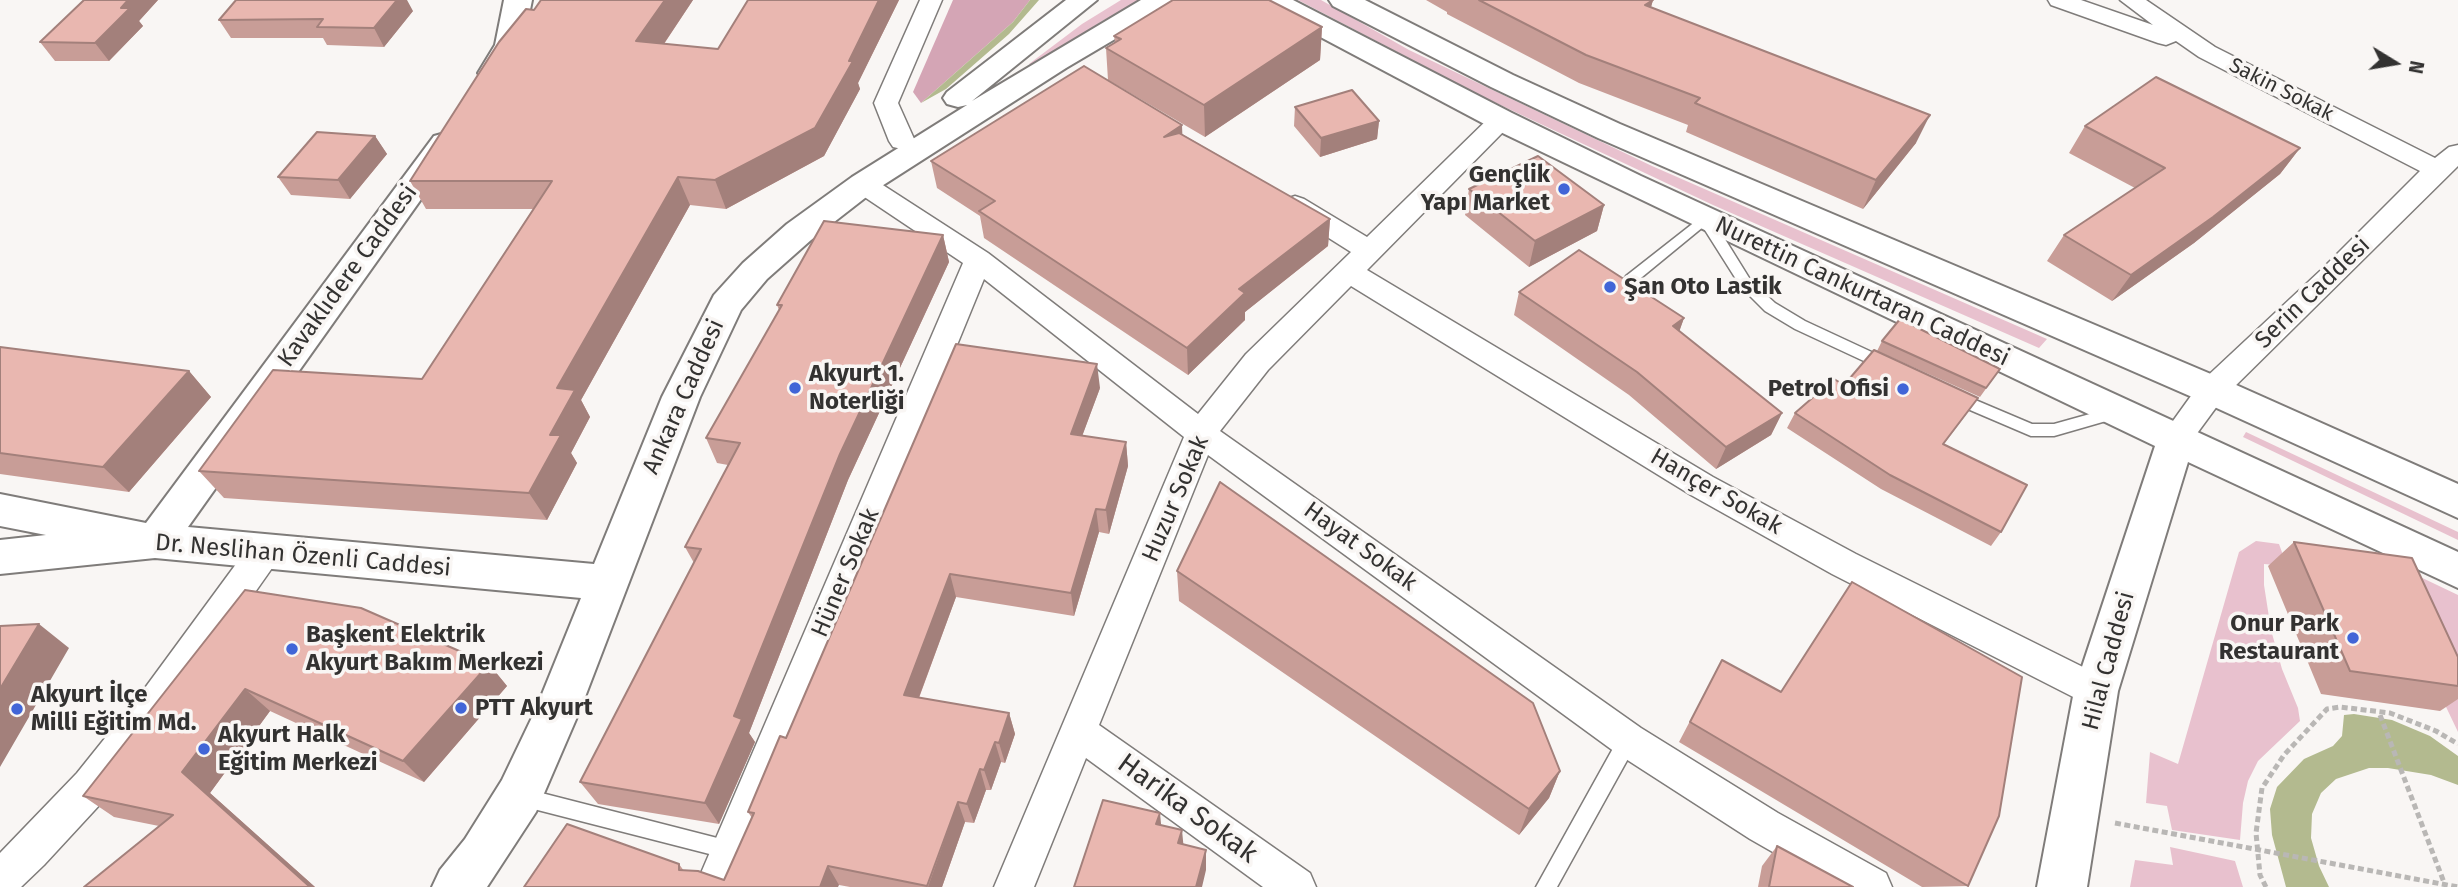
<!DOCTYPE html>
<html>
<head>
<meta charset="utf-8">
<style>
	body { margin:0 }
	#map { position:relative; width:2458px; height:887px; overflow:hidden; background:#f9f6f4; font-family:"Fira Sans",sans-serif }
	canvas { display:block }
	.north { position:absolute; left:2360px; top:28px; width:70px; height:70px; -webkit-text-stroke:5px #f9f6f4; paint-order:stroke; rotate:101deg; font-size:19px; font-weight:700; line-height:28px; text-align:center; color:#333231 }
	.north::after { content:''; display:block; margin:auto; width:24px; height:32px; background:#333231; clip-path:polygon(50% 0,100% 100%,50% 72%,0 100%) }
</style>
</head>
<body>
<div id="map">
<canvas width="2458" height="887"></canvas>
<div class="north">N</div>
</div>
<script>
const context = document.querySelector('canvas').getContext('2d');
context.lineJoin = 'round';
function fillPath(path, color) { context.fillStyle = color; context.fill(path, 'evenodd'); }
const toPath = rows => new Path2D(rows.map(r => 'M' + r).join(''));
function strokePath(path, color, width, dash) { context.strokeStyle = color; context.lineWidth = width; context.lineCap = dash ? 'butt' : 'round'; context.setLineDash(dash || []); context.stroke(path); }
function drawText(font, color, halo, rows, align = 'center') {
  context.font = font + ' "Fira Sans",sans-serif'; context.lineWidth = 7; context.setLineDash([]); context.textBaseline = 'middle'; context.strokeStyle = halo; context.fillStyle = color; for (const [text, x, y, turn = 0] of rows) {
    context.save(); context.translate(x, y); context.rotate((+turn || 0) * Math.PI / 180); context.textAlign = isNaN(turn) ? turn : align; if (halo) context.strokeText(text, 0, 0); context.fillText(text, 0, 0); context.restore();
  }
}
const green = toPath([
	[1121,0,1142,0,1102,21,1033,66,1029,64,1082,24],
	[1298,0,1321,0,1409,50,1652,166,2047,339,2039,348,1713,205,1479,95],
	[2246,432,2458,532,2458,540,2243,437],
	[2256,541,2279,544,2287,566,2264,564,2264,585,2271,630,2282,669,2298,708,2300,721,2258,761,2248,781,2243,803,2240,840,2172,830,2167,806,2146,803,2150,752,2178,764,2239,552],
	[2370,553,2458,595,2458,732,2386,581],
	[2170,847,2235,861,2243,887,2130,887,2135,860,2173,865]
]);
const forest = toPath([
	[953,0,1030,0,1013,22,921,103,913,92]
]);
const water = toPath([
	[1030,0,1039,0,1009,34,946,89,921,103,1013,22],
	[2354,714,2392,720,2430,736,2458,756,2458,785,2431,775,2388,768,2369,768,2336,779,2321,793,2312,814,2311,838,2319,866,2329,887,2286,887,2272,835,2270,809,2277,787,2304,759,2333,746,2342,736,2344,715]
]);
const path = toPath([
	[2380,715,2445,885],
	[2115,823,2458,887],
	[2266,887,2260,875,2256,833,2262,788,2284,755,2327,709,2340,707,2390,713,2436,731,2458,744]
]);
const lane = toPath([
	[1705,214,1710,215,1751,281,1775,303,1805,321,1891,361,1893,365,1891,369,1881,369,1795,329,1765,311,1741,287,1703,227,1636,282,1626,282,1624,279,1626,276,1705,214],
	[1954,391,2032,424,2054,424,2115,407,2123,413,2120,417,2054,436,2031,436,1949,401,1946,397,1949,393,1954,391],
	[1628,732,1635,734,1637,740,1635,746,1557,887,1536,887,1621,734,1628,732],
	[522,788,729,841,736,843,739,850,736,857,729,859,522,806,515,803,512,797,515,791,522,788]
]);
const street = toPath([
	[920,0,942,0,898,103,915,141,911,147,902,149,893,147,889,141,874,103,920,0],
	[2048,0,2081,0,2153,25,2120,0,2146,0,2215,47,2435,158,2449,147,2458,145,2458,166,2223,398,2187,447,2176,451,2165,447,2160,439,2201,382,2321,270,2420,171,2199,57,2176,41,2166,45,2158,43,2051,5,2048,0],
	[1501,112,1510,115,1514,120,1510,125,1367,270,1713,477,1856,554,2109,680,2114,691,2109,702,2096,707,2083,702,1832,574,1691,495,1351,286,1268,370,1220,431,1641,728,1778,813,1886,873,1892,887,1834,887,1750,839,1615,752,1208,455,1099,725,1310,873,1316,887,1263,887,1086,758,1034,887,994,887,1184,437,984,279,735,887,695,887,963,263,854,190,850,184,854,178,863,176,872,178,988,253,1198,414,1246,354,1351,252,1286,211,1282,205,1286,199,1295,196,1304,199,1367,237,1492,115,1501,112],
	[265,537,277,541,282,551,277,561,168,716,105,799,44,865,21,887,0,887,0,853,77,773,142,692,253,541,265,537]
]);
const secondary = toPath([
	[504,0,532,0,523,45,503,79,493,82,483,79,478,73,495,45,504,0],
	[1066,0,1097,0,972,101,1141,0,1175,0,1171,6,1066,68,874,191,811,240,767,279,741,310,700,397,580,710,536,812,487,887,432,887,440,870,465,839,502,780,536,709,581,598,155,558,0,574,0,540,46,535,0,526,0,494,146,523,434,136,445,133,456,136,461,143,188,527,594,564,662,397,714,295,743,263,787,224,852,177,967,105,958,107,947,104,943,98,947,92,1066,0],
	[1258,0,1293,0,1512,113,1641,176,2458,552,2458,588,2188,462,2118,691,2087,887,2037,887,2074,691,2155,446,1490,127,1262,6,1258,0],
	[1329,0,1365,0,1513,75,1620,124,2225,380,2458,484,2458,518,2199,400,1598,138,1491,87,1333,6,1329,0]
]);
const wall = toPath([
	[84,0,158,0,139,21,143,26,109,61,55,61,40,42],
	[693,0,664,44,718,49,748,0,899,0,858,83,860,89,824,156,726,209,690,205,581,400,590,417,571,453,577,463,547,520,224,498,199,471,422,379,533,209,426,209,410,181,534,10],
	[1426,0,1653,0,1651,7,1916,143,1863,209,1686,132,1688,125,1579,83,1447,14,1447,12],
	[413,11,384,47,327,45,323,38,231,38,219,20],
	[1322,27,1320,60,1205,137,1108,80,1106,48,1115,42,1114,36],
	[1295,107,1379,121,1377,139,1320,157,1294,126],
	[2085,126,2300,148,2280,174,2194,243,2112,301,2047,261,2064,235,2135,188,2069,153],
	[1182,134,1330,219,1328,246,1245,312,1245,320,1188,375,984,238,980,216,937,188,931,161],
	[375,136,387,154,350,199,291,195,278,177],
	[1469,189,1604,205,1597,231,1529,267,1465,215],
	[943,235,949,262,848,480,749,733,755,742,719,824,598,804,580,782,694,563,685,547,728,465,717,463,706,438,779,310,777,305],
	[1519,292,1684,318,1679,331,1782,413,1771,435,1716,469,1629,395,1514,315],
	[1882,341,2000,369,1980,397,1877,351],
	[0,347,189,371,211,397,129,492,0,474],
	[1844,385,1978,398,1968,412,1944,444,2001,532,1991,546,1881,489,1787,428,1795,413],
	[1100,388,1082,436,1126,442,1128,466,1109,534,1099,532,1074,616,956,597,919,698,1009,713,1015,734,1005,763,1001,762,991,790,986,790,974,823,965,822,942,887,850,887,839,885,524,887,679,864,684,871,724,880,752,818,748,812,786,738],
	[2294,542,2458,657,2458,699,2440,711,2321,694,2268,566],
	[1177,571,1560,771,1549,798,1519,835,1179,601],
	[245,590,489,664,507,686,424,782,270,711,210,793,315,887,84,887,159,826,114,817,83,796],
	[1722,660,1781,692,1968,886,1922,887,1679,742],
	[1777,846,1853,887,1758,887,1762,866]
]);
const shadedWall = toPath([
	[128,0,158,0,139,21,143,26,109,61,95,43,121,8],
	[397,0,407,0,413,11,384,47,374,28],
	[665,0,693,0,647,69,636,41],
	[879,0,899,0,858,83,860,89,824,156,726,209,715,180,849,61],
	[1653,0,1645,28,1645,5],
	[1322,27,1320,60,1205,137,1204,105],
	[1930,115,1916,143,1863,209,1876,180],
	[1379,121,1377,139,1320,157,1321,138],
	[1182,125,1183,152,1164,137],
	[375,136,387,154,350,199,338,180],
	[2300,148,2280,174,2194,243,2112,301,2131,275],
	[678,177,690,205,581,400,590,417,571,453,577,463,547,520,529,493,550,435,557,388],
	[1604,205,1597,231,1529,267,1535,241],
	[1330,219,1328,246,1245,312,1245,320,1188,375,1187,348,1239,289],
	[943,235,949,262,848,480,749,733,755,742,719,824,705,803,734,716,840,454],
	[1684,318,1676,341,1673,326],
	[1097,364,1100,388,1074,458,1071,434],
	[189,371,211,397,129,492,103,467],
	[1782,413,1771,435,1716,469,1726,447],
	[1126,442,1128,466,1109,534,1106,510],
	[1096,509,1099,532,1074,616,1071,593],
	[950,574,956,597,912,716,904,695],
	[39,624,69,648,0,767,0,689],
	[489,664,507,686,424,782,403,761],
	[245,689,270,711,210,793,315,887,310,887,182,772],
	[1009,713,1015,734,1005,763,999,743],
	[995,742,1001,762,991,790,984,770],
	[980,769,986,790,974,823,967,804],
	[1560,771,1549,798,1519,835,1529,809],
	[958,802,965,822,942,887,928,887],
	[1160,813,1162,834,1156,824],
	[1182,830,1184,851,1178,843],
	[1206,850,1206,870,1202,887,1196,887],
	[828,866,839,885,838,887,820,887]
]);
const building = toPath([
	[84,0,128,0,121,8,130,8,95,43,40,42,84,0],
	[236,0,397,0,374,28,317,27,323,19,219,20,236,0],
	[541,0,665,0,636,41,718,49,748,0,879,0,849,61,853,61,815,128,715,180,678,177,557,388,575,390,550,435,561,435,529,493,199,471,273,370,422,379,552,181,410,181,499,42,526,9,534,10,541,0],
	[1173,0,1269,0,1322,27,1204,105,1106,48,1121,39,1114,36,1173,0],
	[1479,0,1653,0,1645,5,1930,115,1876,180,1695,103,1700,98,1586,55,1479,0],
	[1084,66,1182,125,1164,137,1179,133,1330,219,1239,289,1245,293,1187,348,979,211,995,201,931,161,1084,66],
	[2156,77,2300,148,2213,217,2131,275,2064,235,2165,168,2085,126,2156,77],
	[1352,90,1379,121,1321,138,1295,107,1352,90],
	[317,132,375,136,338,180,278,177,317,132],
	[1538,156,1604,205,1535,241,1469,189,1538,156],
	[824,221,943,235,840,454,734,716,742,719,705,803,580,782,701,549,685,547,740,443,706,438,782,305,777,305,824,221],
	[1579,250,1684,318,1673,326,1782,413,1726,447,1637,372,1519,292,1579,250],
	[1900,319,2000,369,1986,388,1882,341,1900,319],
	[956,344,1097,364,1071,434,1126,442,1106,510,1096,509,1071,593,950,574,904,695,1009,713,999,743,995,742,984,770,980,769,967,804,958,802,927,886,828,866,820,887,524,887,567,824,679,864,679,870,698,871,724,880,754,813,748,812,780,736,786,738,956,344],
	[0,347,189,371,103,467,0,453,0,347],
	[1874,350,1978,398,1943,444,2027,485,2001,532,1890,475,1795,413,1834,379,1844,385,1874,350],
	[1220,482,1533,703,1560,771,1529,809,1177,571,1220,482],
	[2294,542,2412,558,2458,657,2458,686,2350,671,2294,542],
	[1852,582,2022,677,1999,816,1968,886,1690,722,1722,660,1781,692,1852,582],
	[245,590,361,608,489,664,403,761,245,689,182,772,310,887,84,887,173,815,83,796,245,590],
	[39,624,0,689,0,626,39,624],
	[1103,800,1160,813,1156,824,1182,830,1178,843,1206,850,1196,887,1074,887,1103,800],
	[1777,846,1853,887,1769,887,1777,846]
]);
const markers = [
	[1564,189,7,"#4165d7"],
	[1610,287,7,"#4165d7"],
	[795,388,7,"#4165d7"],
	[1903,389,7,"#4165d7"],
	[2353,638,7,"#4165d7"],
	[292,649,7,"#4165d7"],
	[461,708,7,"#4165d7"],
	[17,709,7,"#4165d7"],
	[204,749,7,"#4165d7"]
];
const farStreetnames = [
	["Sakin Sokak",2281,90,27]
];
const poiNames = [
	["Gençlik",1550,175,"right"],
	["Yapı Market",1550,203,"right"],
	["Şan Oto Lastik",1624,287],
	["Akyurt 1.",809,374],
	["Noterliği",809,402],
	["Petrol Ofisi",1889,389,"right"],
	["Onur Park",2339,624,"right"],
	["Restaurant",2339,652,"right"],
	["Başkent Elektrik",306,635],
	["Akyurt Bakım Merkezi",306,663],
	["Akyurt İlçe",31,695],
	["Milli Eğitim Md.",31,723],
	["PTT Akyurt",475,708],
	["Akyurt Halk",218,735],
	["Eğitim Merkezi",218,763]
];
const streetNames = [
	["Kavaklıdere Caddesi",348,276,-54],
	["Nurettin Cankurtaran Caddesi",1862,292,25],
	["Serin Caddesi",2313,293,-44],
	["Ankara Caddesi",684,397,-66],
	["Hançer Sokak",1716,492,30],
	["Huzur Sokak",1176,499,-67],
	["Hayat Sokak",1360,547,36],
	["Dr. Neslihan Özenli Caddesi",303,556,5],
	["Hüner Sokak",846,573,-67],
	["Hilal Caddesi",2109,661,-75]
];
const nearStreetnames = [
	["Harika Sokak",1187,809,36]
];
fillPath(green, '#e8c1ce');
fillPath(forest, '#d4a5b5');
fillPath(water, '#b3ba8f');
strokePath(lane, '#7f7c7a', 3);
strokePath(street, '#7f7c7a', 3);
strokePath(secondary, '#7f7c7a', 4);
strokePath(path, '#b9b7b5', 5, [6, 3.5]);
fillPath(lane, '#fff');
fillPath(street, '#fff');
fillPath(secondary, '#fff');
fillPath(wall, '#c89d97');
fillPath(shadedWall, '#a3807b');
fillPath(building, '#e9b7b0');
strokePath(building, '#a3807b', 2);
for (const [x, y, r, color] of markers) { const dot = new Path2D(); dot.arc(x, y, r, 0, 2 * Math.PI); context.fillStyle = color; context.fill(dot); strokePath(dot, '#f9f6f4', 2.5); }
drawText('21px', '#333231', '#f9f6f4', farStreetnames);
drawText('bold 24px', '#333231', '#f9f6f4', poiNames, 'left');
drawText('24px', '#333231', '#f9f6f4', streetNames);
drawText('28px', '#333231', '#f9f6f4', nearStreetnames);
</script>
</body>
</html>
